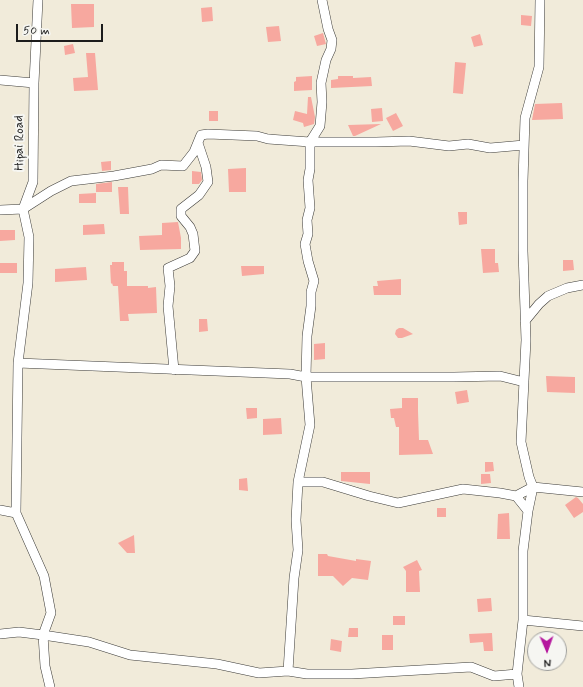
<!DOCTYPE html>
<html>
<head>
<meta charset="utf-8">
<style>
	body { margin:0 }
	#map { position:relative; width:583px; height:687px; overflow:hidden; background:#f1ebda; font-family:Mynerve,sans-serif }
	canvas { display:block }
	.north { position:absolute; left:527px; top:631px; width:40px; height:40px; box-sizing:border-box; background:#f6f6f2; border:1px solid #9f9f9c; border-radius:50%; rotate:178deg; font-size:11px; font-weight:700; line-height:16px; text-align:center; color:#1c1c1c }
	.north::after { content:''; display:block; margin:auto; width:14px; height:18px; background:#b5179e; clip-path:polygon(50% 0,100% 100%,50% 72%,0 100%) }
	.scale { position:absolute; left:16px; top:24px; width:87px; height:18px; box-sizing:border-box; border:2px solid #1c1c1c; border-top:0; padding-left:5px; font-size:12px; line-height:14px; white-space:nowrap; color:#1c1c1c; -webkit-text-stroke:3px #f6f6f2; paint-order:stroke }
</style>
</head>
<body>
<div id="map">
<canvas width="583" height="687"></canvas>
<div class="north">N</div>
<div class="scale">50 m</div>
</div>
<script>
const context = document.querySelector('canvas').getContext('2d');
context.lineJoin = 'round';
function fillPath(path, color) { context.fillStyle = color; context.fill(path, 'evenodd'); }
const toPath = rows => new Path2D(rows.map(r => 'M' + r).join(''));
function strokePath(path, color, width, dash) { context.strokeStyle = color; context.lineWidth = width; context.lineCap = dash ? 'butt' : 'round'; context.setLineDash(dash || []); context.stroke(path); }
function drawText(font, color, halo, rows, align = 'center') {
  context.font = font + ' Mynerve,sans-serif'; context.lineWidth = 4; context.setLineDash([]); context.textBaseline = 'middle'; context.strokeStyle = halo; context.fillStyle = color; for (const [text, x, y, turn = 0] of rows) {
    context.save(); context.translate(x, y); context.rotate((+turn || 0) * Math.PI / 180); context.textAlign = isNaN(turn) ? turn : align; if (halo) context.strokeText(text, 0, 0); context.fillText(text, 0, 0); context.restore();
  }
}
const building = toPath([
	[71,4,94,4,94,27,72,28],
	[212,7,213,21,202,22,201,8],
	[521,15,532,16,531,26,521,25],
	[279,26,281,41,268,42,266,27],
	[323,33,326,44,317,46,314,36],
	[480,34,483,45,474,47,471,37],
	[73,44,75,53,65,55,64,46],
	[86,53,95,53,98,90,74,91,73,78,88,77],
	[455,62,466,63,463,94,453,93],
	[312,76,312,90,294,91,294,82,296,81,296,77],
	[338,76,353,76,353,78,371,77,372,86,331,88,331,80,338,79],
	[308,97,311,97,315,117,314,124,304,127,303,123,293,120,295,111,307,114],
	[562,103,563,119,532,120,535,104],
	[382,108,383,121,372,122,371,109],
	[209,111,218,111,218,121,209,121],
	[396,113,403,126,393,131,386,118],
	[381,124,355,136,353,136,348,125],
	[111,161,111,170,102,171,101,162],
	[246,168,246,192,229,192,228,169],
	[192,171,201,172,202,180,199,184,192,184],
	[112,182,112,192,96,192,96,184],
	[118,187,128,187,129,214,120,214],
	[96,193,96,203,79,203,79,194],
	[458,212,467,212,467,224,459,225],
	[178,222,181,238,181,249,140,250,139,236,162,235,162,223],
	[104,224,105,234,83,235,83,225],
	[0,230,15,230,15,240,0,241],
	[481,249,495,249,495,263,498,263,499,272,483,273],
	[563,260,573,260,574,270,563,271],
	[112,262,124,262,124,271,127,271,127,286,148,286,148,288,156,287,157,313,128,314,129,321,120,321,118,286,113,286,112,283,111,284,110,265,112,265],
	[0,263,17,263,17,273,0,273],
	[241,266,264,266,264,274,242,276],
	[86,267,87,280,55,282,55,269],
	[401,279,401,295,374,295,373,286,378,286,377,281],
	[199,319,207,319,208,331,199,332],
	[399,328,403,328,413,334,402,338,398,338,395,334,396,330],
	[325,343,325,359,314,360,314,344],
	[546,376,575,377,575,393,547,392],
	[467,390,469,402,457,404,455,392],
	[402,398,418,398,418,411,419,440,428,440,433,454,399,455,399,427,396,427,394,418,391,418,390,409,402,408],
	[246,408,257,408,257,418,247,419],
	[281,418,282,434,263,435,263,419],
	[485,462,493,462,494,471,485,472],
	[341,472,370,472,370,484,341,481],
	[481,474,490,474,491,483,481,484],
	[247,478,248,491,239,490,239,479],
	[576,497,578,498,583,504,583,512,574,518,565,505],
	[437,508,446,508,446,517,437,517],
	[509,513,510,539,497,539,498,514],
	[134,535,135,553,127,553,118,543],
	[318,554,327,554,328,556,356,561,356,559,371,561,368,580,352,578,343,586,333,576,318,576],
	[417,560,422,570,419,571,420,592,406,592,406,571,403,567],
	[491,598,492,611,478,612,477,599],
	[393,616,405,616,405,625,393,625],
	[349,628,358,628,358,637,348,637],
	[492,633,493,651,484,651,483,642,470,643,469,634],
	[382,635,393,635,393,650,382,650],
	[331,639,342,641,341,652,330,650]
]);
const minor = toPath([
	[38,0,34,83,33,182,23,209,29,237,28,283,18,363,16,513,44,576,51,613,43,635,45,666,50,687],
	[322,0,328,29,332,40,331,49,326,60,321,83,322,102,320,126,310,142,376,142,409,141,449,146,468,144,490,148,524,145],
	[0,80,34,83],
	[0,210,23,209,51,191,71,181,114,176,152,169,161,165,183,166,194,152,201,135,208,134,257,136,268,139,310,142,310,169,308,180,310,208,307,220,308,234,305,244,308,261,314,281,311,292,311,306,307,336,306,377,310,425,298,482,323,482,369,496,398,503,463,489,500,493,516,496,528,511],
	[525,321,539,304,548,296,567,288,583,285],
	[18,363,290,374,306,377,454,377,500,376,524,382],
	[174,370,168,306,170,286,168,268,190,258,195,251,193,234,190,227,181,216,181,209,199,195,208,182,206,167,198,143],
	[516,496,533,487,583,492],
	[0,510,16,513],
	[523,620,583,626],
	[0,634,19,632,43,635,89,642,130,655,217,664,259,673,288,671,307,674,352,674,471,667,494,676,517,674],
	[288,671,294,578,298,550,296,520,298,482],
	[519,687,517,674,523,620,523,551,528,511,533,487,529,477,521,442,526,340,523,251,523,181,525,118,539,67,540,0]
]);
const streetNames = [
	["Hipai Road",20,143,-90]
];
fillPath(building, '#f7a89f');
strokePath(minor, '#3c3b38', 10);
strokePath(minor, '#fff', 9);
drawText('13px', '#1c1c1c', '#f6f6f2', streetNames);
</script>
</body>
</html>
